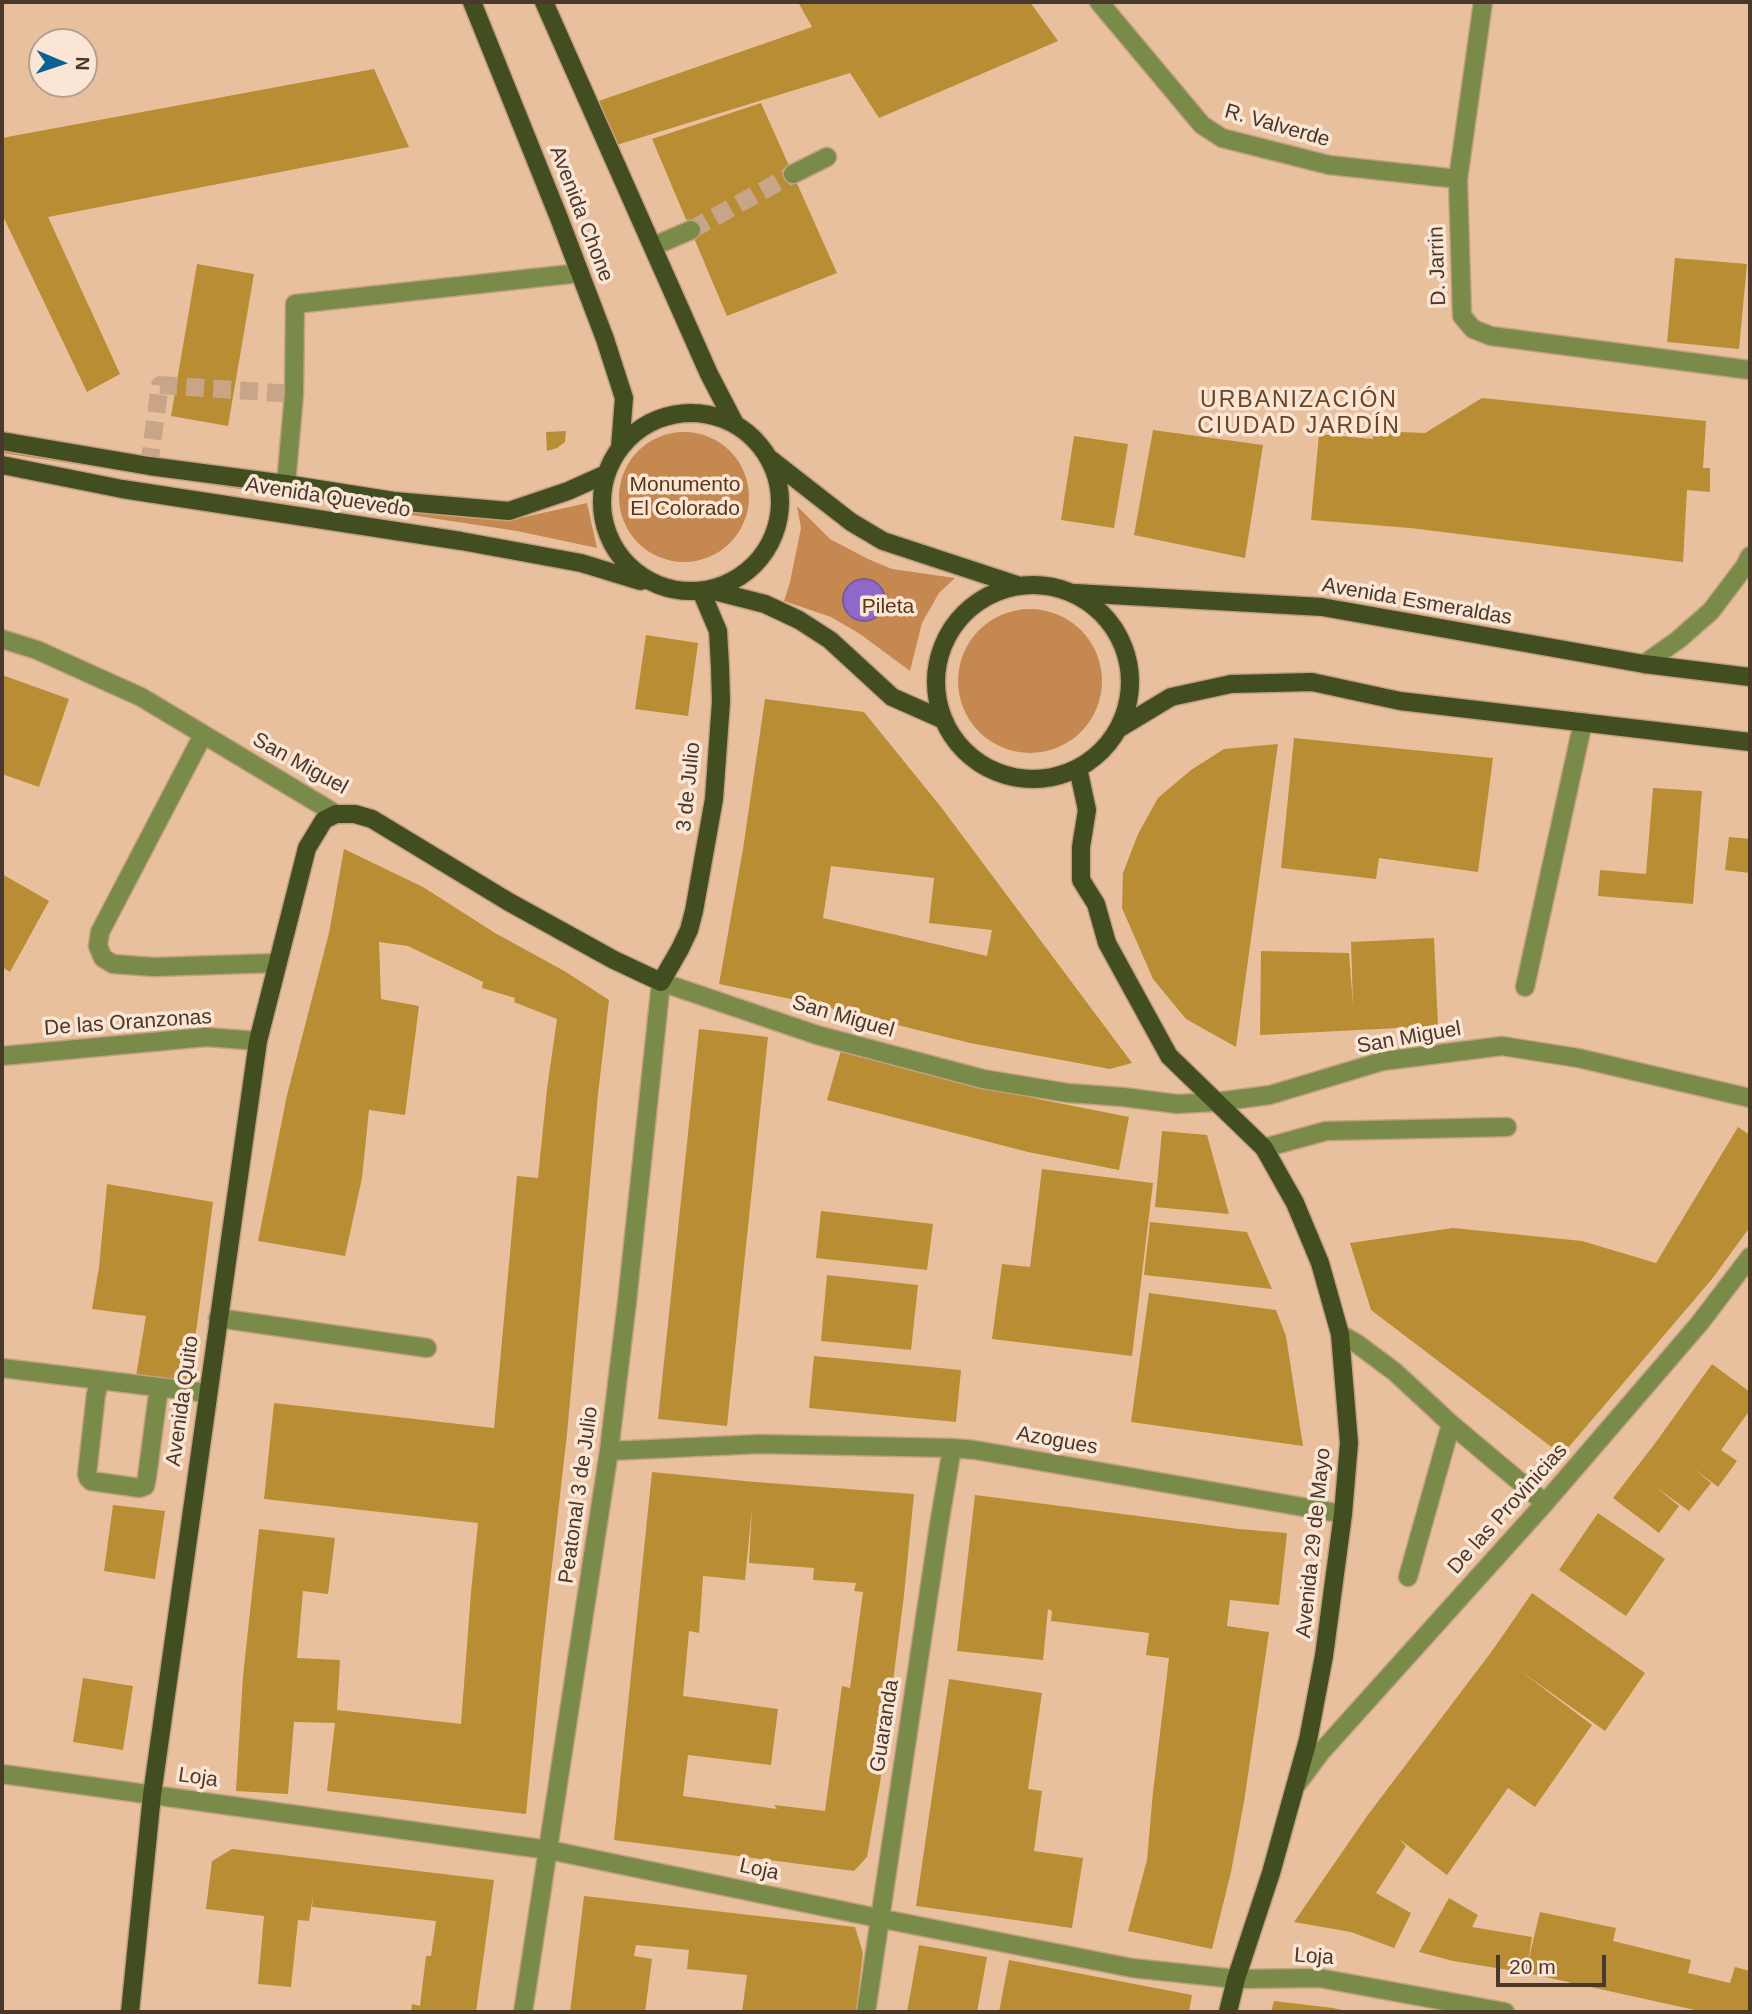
<!DOCTYPE html>
<html>
<head>
<meta charset="utf-8">
<style>
	body { margin:0 }
	#map { position:relative; width:1752px; height:2014px; overflow:hidden; background:#e9c09e; font-family:Arial,sans-serif }
	canvas { display:block }
	.frame { position:absolute; inset:0; border:4px solid #49392b; pointer-events:none }
	.north { position:absolute; left:28px; top:28px; width:70px; height:70px; box-sizing:border-box; background:#fbe5d4; border:2px solid #b4a090; border-radius:50%; rotate:92deg; font-size:19px; font-weight:700; line-height:28px; text-align:center; color:#49392b }
	.north::after { content:''; display:block; margin:auto; width:24px; height:32px; background:#096293; clip-path:polygon(50% 0,100% 100%,50% 72%,0 100%) }
	.scale { position:absolute; left:1496px; top:1955px; width:110px; height:32px; box-sizing:border-box; border:4px solid #49392b; border-top:0; padding-left:9px; font-size:21px; line-height:24px; white-space:nowrap; color:#49392b; -webkit-text-stroke:5px #fbe5d4; paint-order:stroke }
</style>
</head>
<body>
<div id="map">
<canvas width="1752" height="2014"></canvas>
<div class="frame"></div>
<div class="north">N</div>
<div class="scale">20 m</div>
</div>
<script>
const context = document.querySelector('canvas').getContext('2d');
context.lineJoin = 'round';
function fillPath(path, color) { context.fillStyle = color; context.fill(path, 'evenodd'); }
const toPath = rows => new Path2D(rows.map(r => 'M' + r).join(''));
function strokePath(path, color, width, dash) { context.strokeStyle = color; context.lineWidth = width; context.lineCap = dash ? 'butt' : 'round'; context.setLineDash(dash || []); context.stroke(path); }
function drawText(font, color, halo, rows, align = 'center') {
  context.font = font + ' Arial,sans-serif'; context.lineWidth = 7; context.setLineDash([]); context.textBaseline = 'middle'; context.strokeStyle = halo; context.fillStyle = color; for (const [text, x, y, turn = 0] of rows) {
    context.save(); context.translate(x, y); context.rotate((+turn || 0) * Math.PI / 180); context.textAlign = isNaN(turn) ? turn : align; if (halo) context.strokeText(text, 0, 0); context.fillText(text, 0, 0); context.restore();
  }
}
const green = toPath([
	'619 497a65 65 0 1 1 130 0a65 65 0 1 1-130 0Z',
	[9,450,511,520,587,503,597,548,517,531,2,453],
	[797,506,830,539,868,559,892,569,955,578,939,593,922,623,910,671,860,634,831,617,784,601,790,582,801,528],
	'958 681a72 72 0 1 1 144 0a72 72 0 1 1-144 0Z'
]);
const water = toPath([
	'843 600a21 21 0 1 1 42 0a21 21 0 1 1-42 0Z'
]);
const building = toPath([
	[798,2,1030,2,1058,41,879,118,850,73,610,147,590,104,812,27],
	[374,69,409,147,48,217,120,374,87,392,2,214,2,138],
	[761,103,837,273,727,316,652,139],
	[1675,258,1747,264,1739,349,1667,342],
	[197,264,254,274,228,426,171,416],
	[1482,398,1706,421,1703,468,1710,468,1710,492,1687,490,1683,562,1410,528,1311,520,1319,434,1373,439,1373,431,1425,433],
	[1153,430,1263,445,1245,558,1134,535],
	[566,431,565,442,557,448,547,451,546,432],
	[1074,436,1128,444,1114,528,1061,520],
	[646,635,698,643,688,716,635,709],
	[2,675,69,699,39,787,2,774],
	[765,699,864,712,941,807,1132,1063,1110,1069,970,1043,805,1002,719,984,743,849],
	[831,866,934,878,929,923,992,930,987,956,823,918],
	[1294,738,1493,758,1478,872,1379,858,1376,879,1281,868],
	[1278,744,1236,1047,1186,1019,1153,979,1122,908,1123,873,1138,834,1158,798,1191,770,1224,749],
	[1653,788,1702,791,1693,904,1598,896,1600,870,1646,874],
	[1729,837,1750,839,1750,873,1725,870],
	[344,849,423,887,495,933,566,972,609,1000,598,1094,567,1434,541,1662,526,1814,327,1791,335,1723,294,1722,288,1794,236,1791,243,1676,259,1529,335,1538,328,1594,303,1591,297,1658,340,1660,337,1710,461,1724,471,1592,478,1523,264,1499,274,1403,494,1428,517,1176,538,1178,547,1089,557,1019,514,1002,515,998,482,988,483,982,408,946,379,942,381,999,419,1006,405,1115,369,1110,362,1178,345,1256,258,1241,287,1095,329,933],
	[2,874,49,901,10,972,2,967],
	[1434,938,1438,1026,1260,1035,1261,951,1349,953,1353,1006,1351,942],
	[699,1029,768,1037,727,1426,658,1419],
	[842,1047,1038,1099,1129,1117,1119,1170,1028,1152,827,1100],
	[1738,1127,1750,1135,1750,1227,1712,1279,1562,1455,1371,1310,1350,1243,1453,1228,1582,1241,1656,1263],
	[1162,1131,1207,1135,1229,1214,1155,1207],
	[1042,1169,1153,1183,1132,1356,992,1339,1002,1264,1030,1267],
	[107,1184,213,1202,197,1325,187,1385,136,1376,146,1316,92,1309,99,1267],
	[821,1211,933,1224,927,1270,816,1258],
	[1150,1222,1247,1232,1272,1289,1144,1275],
	[827,1275,918,1285,911,1350,821,1341],
	[1149,1293,1276,1310,1286,1336,1303,1446,1131,1422],
	[814,1356,961,1370,956,1422,809,1408],
	[1712,1364,1750,1392,1750,1410,1721,1450,1737,1461,1718,1487,1693,1468,1711,1483,1689,1511,1656,1487,1679,1506,1659,1533,1613,1498,1656,1442],
	[652,1472,755,1482,914,1494,904,1595,880,1783,867,1857,854,1871,614,1840],
	[752,1507,749,1563,814,1568,813,1580,856,1583,854,1591,863,1592,850,1688,842,1686,825,1811,774,1805,777,1809,683,1796,688,1755,771,1765,778,1709,683,1696,689,1631,699,1633,703,1576,745,1580],
	[975,1495,1239,1529,1287,1533,1279,1605,1230,1600,1227,1626,1269,1632,1244,1802,1231,1872,1212,1949,1128,1931,1147,1860,1153,1792,1169,1658,1146,1655,1149,1633,1051,1621,1052,1611,1048,1609,1043,1660,957,1651],
	[113,1505,165,1511,155,1579,104,1571],
	[1598,1513,1665,1559,1626,1616,1559,1570],
	[1532,1593,1645,1673,1605,1731,1519,1670,1592,1725,1535,1807,1508,1788,1447,1875,1399,1839,1406,1846,1376,1893,1411,1913,1394,1948,1351,1932,1294,1922,1367,1816,1492,1651],
	[83,1678,133,1686,123,1750,73,1742],
	[949,1679,1042,1693,1028,1789,1042,1791,1034,1851,1083,1858,1072,1928,916,1906],
	[232,1849,494,1880,476,2012,411,2012,412,2004,420,2006,426,1956,431,1956,436,1921,312,1907,313,1896,309,1921,298,1920,291,1987,258,1984,264,1916,206,1909,212,1861],
	[584,1896,855,1927,863,1953,856,2012,742,2012,747,1975,687,1969,689,1950,636,1945,634,1956,652,1959,645,2012,570,2012],
	[1449,1898,1478,1915,1472,1927,1532,1937,1528,1962,1540,1912,1616,1928,1613,1941,1691,1960,1688,1973,1730,1983,1735,1967,1750,1971,1750,2012,1704,2012,1527,1973,1453,1961,1419,1952],
	[919,1945,987,1957,977,2012,907,2012],
	[1009,1960,1192,1995,1189,2012,999,2012],
	[1274,2001,1333,2008,1351,2012,1271,2012]
]);
const minorTunnel = toPath([
	[691,230,793,174],
	[149,466,160,385,294,394]
]);
const minor = toPath([
	[1099,2,1202,125,1222,138,1329,165,1458,179],
	[1483,2,1458,179,1462,316,1473,329,1491,336,1750,370],
	[793,174,827,157],
	[654,246,691,230],
	[286,484,294,394,295,304,580,273],
	[2,639,37,650,141,697,336,814],
	[1644,664,1678,640,1711,611,1745,566,1750,556],
	[203,735,100,932,98,946,103,958,113,964,154,967,277,963],
	[1525,987,1583,722],
	[2,1056,206,1037,258,1041],
	[1264,1148,1326,1131,1507,1127],
	[218,1318,427,1348],
	[1340,1334,1356,1343,1395,1372,1451,1424,1545,1503],
	[2,1368,207,1393],
	[100,1380,96,1394,87,1474,88,1478,91,1481,140,1488,145,1486,147,1477,159,1387],
	[609,1451,760,1444,952,1448,975,1450,1343,1514],
	[1408,1577,1451,1424],
	[2,1774,549,1850,878,1918,1132,1968,1236,1979,1319,1978,1505,2012],
	[1295,1787,1321,1752,1545,1503,1699,1324,1750,1257],
	[523,2012,609,1451,627,1302,661,982,817,1035,983,1079,1068,1093,1123,1097,1177,1104,1216,1102,1270,1095,1383,1061,1502,1046,1578,1058,1750,1098],
	[866,2012,939,1525,952,1448]
]);
const major = toPath([
	[472,2,559,218,605,339,624,398,620,448],
	[544,2,709,374,735,424],
	'602 502a89 89 0 1 1 178 0a89 89 0 1 1-178 0Z',
	[2,441,149,466,286,484,394,501,509,511,568,491,606,474],
	[769,458,851,522,883,541,1017,585],
	[2,465,122,489,461,541,581,563,640,581,645,580],
	'936 682a97 97 0 1 1 194 0a97 97 0 1 1-194 0Z',
	[710,590,765,604,799,620,830,640,892,697,944,720],
	[1075,593,1322,607,1644,664,1750,677],
	[1118,729,1171,697,1231,684,1312,682,1400,701,1750,742],
	[1078,768,1087,810,1081,847,1081,880,1096,904,1107,943,1169,1056,1264,1148,1295,1203,1320,1263,1340,1334,1349,1443,1343,1514,1324,1656,1308,1740,1271,1873,1236,1979,1228,2012],
	[130,2012,152,1795,258,1041,307,848,324,820,336,814,355,814,372,819,509,902,614,960,661,982,680,949,689,930,694,911,714,799,721,702,720,666,718,631,701,591]
]);
const streetNames = [
	["R. Valverde",1277,126,16],
	["Avenida Chone",581,214,69],
	["D. Jarrin",1438,266,-92],
	["Avenida Quevedo",328,498,9],
	["Avenida Esmeraldas",1417,602,10],
	["San Miguel",300,764,29],
	["3 de Julio",689,787,-84],
	["San Miguel",843,1017,16],
	["De las Oranzonas",128,1023,-4],
	["San Miguel",1409,1038,-10],
	["Avenida Quito",183,1401,-82],
	["Azogues",1057,1441,10],
	["Peatonal 3 de Julio",579,1495,-82],
	["De las Provinicias",1508,1509,-48],
	["Avenida 29 de Mayo",1314,1543,-84],
	["Guaranda",885,1726,-81],
	["Loja",198,1778,8],
	["Loja",759,1870,12],
	["Loja",1314,1957,4]
];
const parkNames = [
	["Monumento",685,485],
	["El Colorado",685,509],
	["Pileta",888,607]
];
const neighbourhoodNames = [
	["URBANIZACIÓN",1299,401],
	["CIUDAD JARDÍN",1299,427]
];
fillPath(green, '#c58851');
fillPath(water, '#9068c9');
strokePath(water, '#7b5a9a', 2);
fillPath(building, '#b98d33');
strokePath(minorTunnel, '#c9a587', 18, [18, 9]);
strokePath(minor, '#c3a082', 21);
strokePath(major, '#c3a082', 21);
strokePath(minor, '#7a8b49', 18);
strokePath(major, '#434e20', 18);
drawText('21px', '#49392b', '#fbe5d4', streetNames);
drawText('21px', '#5b3714', '#fbe5d4', parkNames);
context.letterSpacing = '2px';
drawText('23px', '#684626', '#fbe5d4', neighbourhoodNames);
context.letterSpacing = '0px';
</script>
</body>
</html>
